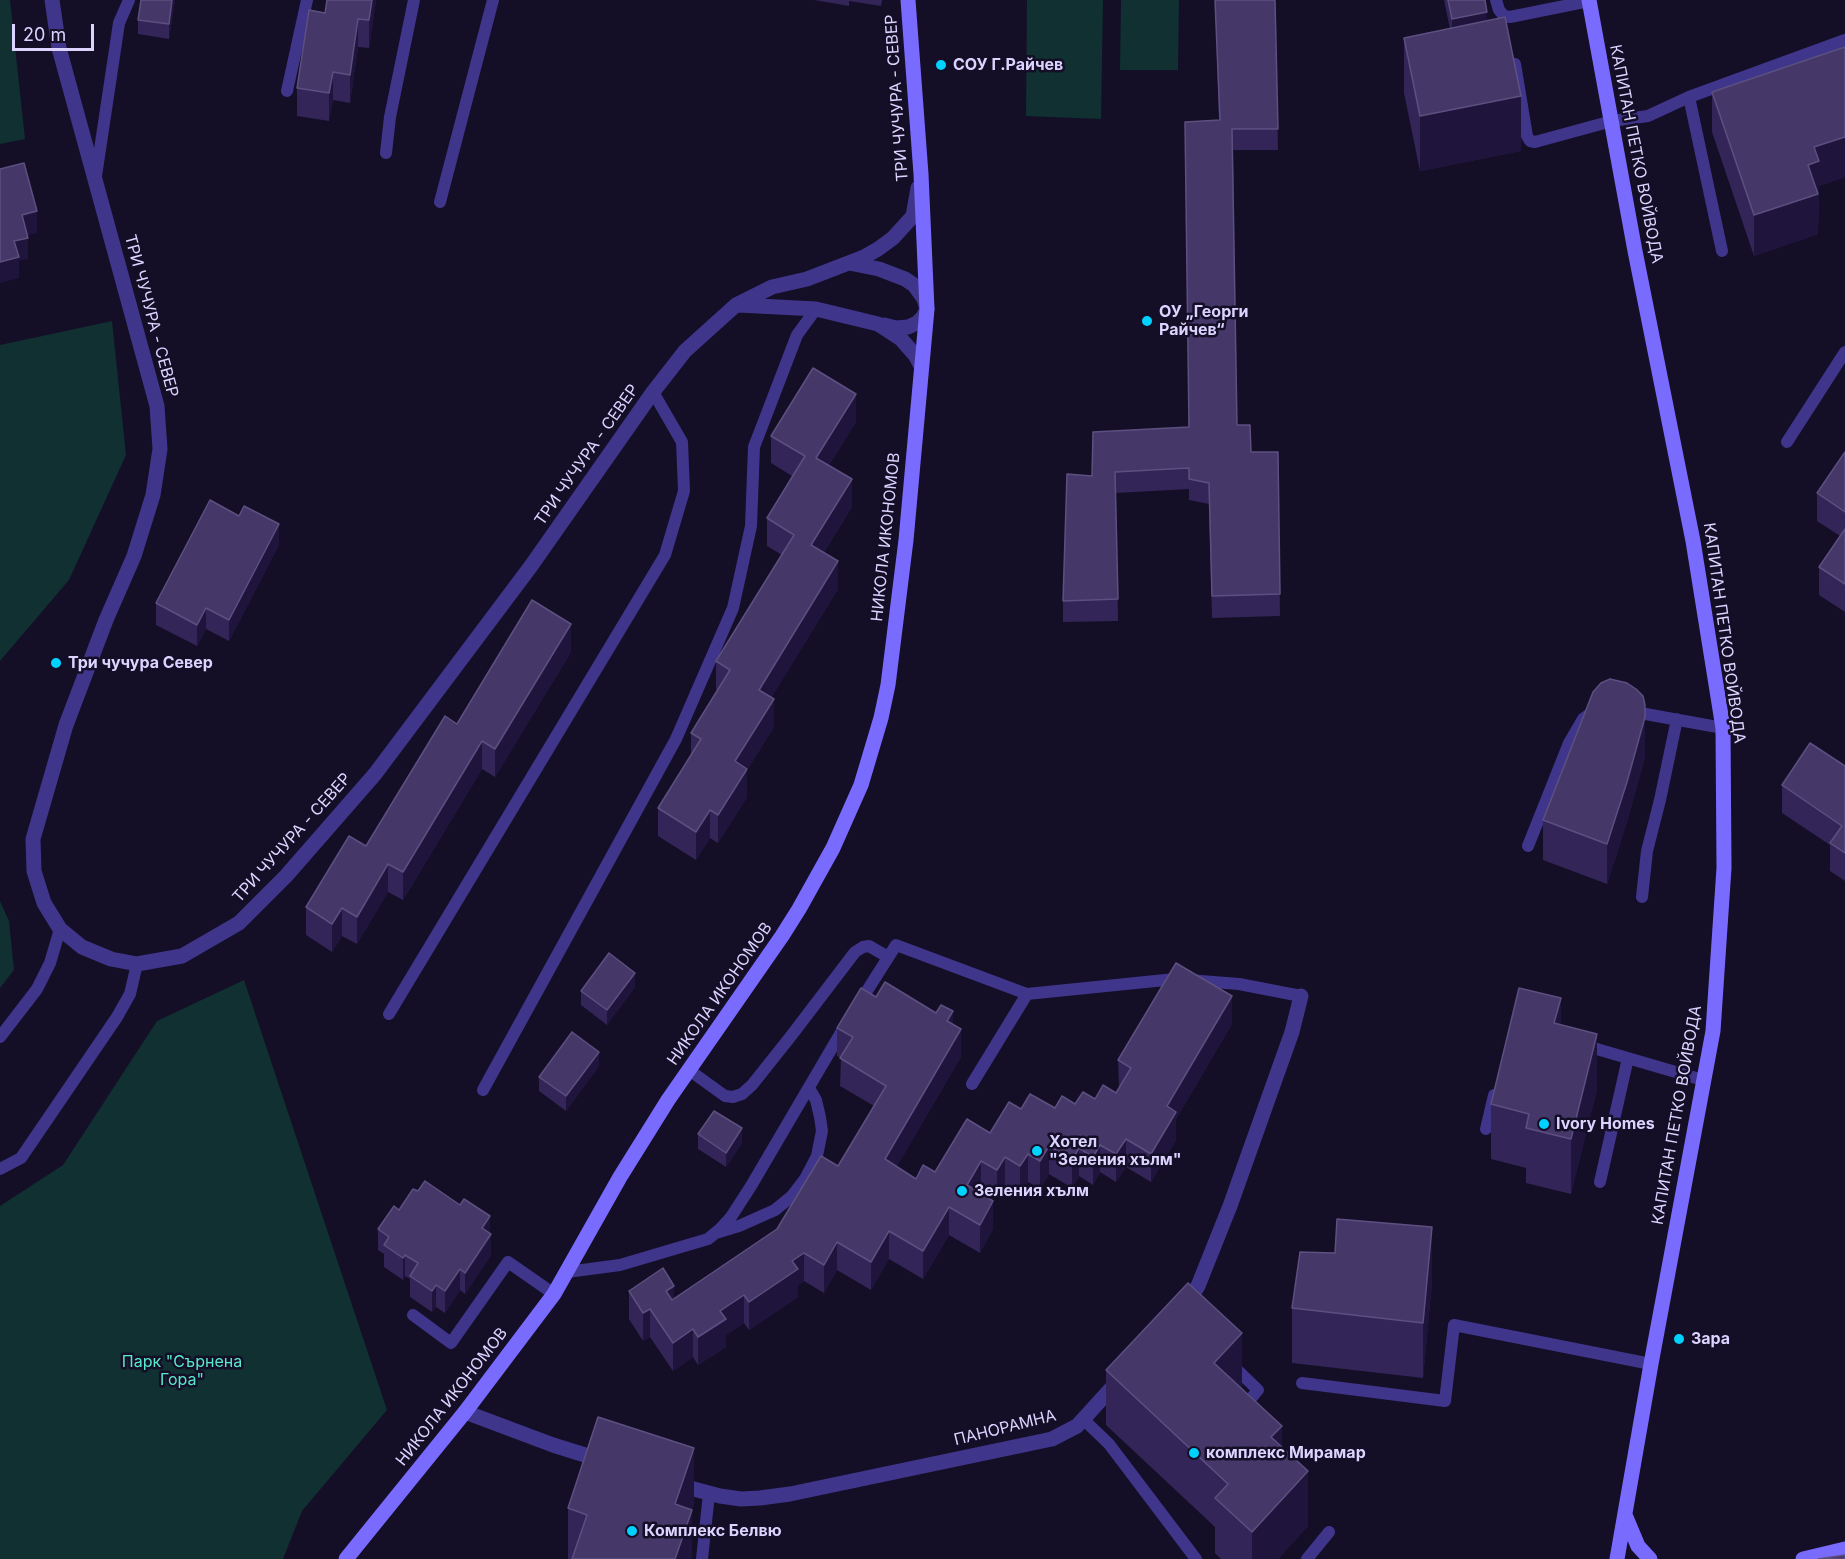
<!DOCTYPE html>
<html>
<head>
<meta charset="utf-8">
<style>
	body { margin:0 }
	#map { position:relative; width:1845px; height:1559px; overflow:hidden; background:#140e27; font-family:Inter,sans-serif }
	canvas { display:block }
	.scale { position:absolute; left:12px; top:24px; width:82px; height:27px; box-sizing:border-box; border:3px solid #dcd4ff; border-top:0; padding-left:8px; font-size:18px; line-height:21px; white-space:nowrap; color:#dcd4ff; -webkit-text-stroke:4px #140e27; paint-order:stroke }
</style>
</head>
<body>
<div id="map">
<canvas width="1845" height="1559"></canvas>
<div class="scale">20 m</div>
</div>
<script>
const context = document.querySelector('canvas').getContext('2d');
context.lineJoin = 'round';
function fillPath(path, color) { context.fillStyle = color; context.fill(path, 'evenodd'); }
const toPath = rows => new Path2D(rows.map(r => 'M' + r).join(''));
function strokePath(path, color, width, dash) { context.strokeStyle = color; context.lineWidth = width; context.lineCap = dash ? 'butt' : 'round'; context.setLineDash(dash || []); context.stroke(path); }
function drawText(font, color, halo, rows, align = 'center') {
  context.font = font + ' Inter,sans-serif'; context.lineWidth = 5; context.setLineDash([]); context.textBaseline = 'middle'; context.strokeStyle = halo; context.fillStyle = color; for (const [text, x, y, turn = 0] of rows) {
    context.save(); context.translate(x, y); context.rotate((+turn || 0) * Math.PI / 180); context.textAlign = isNaN(turn) ? turn : align; if (halo) context.strokeText(text, 0, 0); context.fillText(text, 0, 0); context.restore();
  }
}
const green = toPath([
	[0,0,10,0,25,139,0,144],
	[1027,0,1103,0,1101,119,1026,116],
	[1121,0,1179,0,1178,70,1120,70],
	[112,321,126,455,69,580,0,661,0,345],
	[0,901,9,921,14,970,0,988],
	[244,980,387,1410,302,1511,283,1559,0,1559,0,1206,63,1165,157,1021]
]);
const lane = toPath([
	[1496,0,1499,10,1504,16,1510,17,1589,1],
	[1515,64,1527,136,1530,141,1535,142,1612,121,1648,116,1689,97,1845,40],
	[287,91,307,0],
	[1689,97,1722,251],
	[386,153,390,117,414,0],
	[96,176,119,23,129,0],
	[440,202,493,0],
	[1787,442,1845,352],
	[1629,711,1723,728],
	[1528,846,1569,743,1583,719,1590,714],
	[1642,897,1647,851,1660,800,1677,719],
	[1027,994,1175,979,1239,984,1301,996],
	[858,1005,896,945,1027,994,972,1084],
	[389,1014,665,555,684,491,682,442,653,392],
	[0,1037,37,989,50,963,60,929],
	[1583,1045,1703,1080],
	[689,1070,725,1096,733,1097,742,1094,752,1085,791,1036,855,952,863,947,869,946,888,957],
	[483,1090,676,739,733,608,751,526,754,447,797,335,816,309],
	[1486,1129,1494,1095],
	[0,1169,21,1158,117,1017,130,994,137,964],
	[1600,1182,1628,1058],
	[716,1233,739,1226,775,1210,792,1196,805,1179,817,1156,822,1131,820,1117,816,1100,809,1088],
	[567,1272,620,1265,708,1239,719,1230,731,1217,751,1186,846,1024],
	[413,1315,451,1343,508,1262,554,1294],
	[1230,1363,1258,1390,1242,1409],
	[1302,1383,1445,1401,1454,1325,1651,1364],
	[1083,1419,1109,1444,1196,1559],
	[702,1559,709,1494],
	[1307,1559,1329,1532]
]);
const street = toPath([
	[52,0,59,48,157,406,160,449,153,495,134,556,106,620,66,725,33,839,34,871,44,903,60,929,82,947,111,959,137,964,182,956,239,923,286,876,375,774,531,566,653,392,685,351,736,305,772,287,807,279,864,257,878,249,893,238,913,216,918,188],
	[849,263,879,269,905,279,914,285,924,299,927,309,923,317,917,323,908,327,896,328,884,325],
	[739,305,816,309,878,324,901,339,915,355,921,366],
	[1184,1307,1198,1286,1230,1206,1292,1032,1301,996],
	[465,1412,553,1445,604,1461],
	[675,1484,720,1496,741,1499,760,1498,790,1494,1052,1439,1077,1426,1118,1381]
]);
const secondary = toPath([
	[1589,0,1635,251,1693,541,1723,728,1724,868,1713,1031,1651,1364,1617,1559],
	[1625,1515,1638,1546,1650,1559],
	[346,1559,465,1412,554,1294,620,1177,668,1100,782,936,799,909,833,848,861,785,881,718,888,685,906,540,927,309,921,174,908,0],
	[1803,1559,1845,1549]
]);
const wall = toPath([
	[175,0,169,39,138,34,138,20],
	[376,0,369,48,358,47,350,103,333,100,329,121,297,116,297,88,325,13],
	[814,0,882,0,881,6,849,1,849,6],
	[1215,0,1275,0,1278,150,1233,150,1237,425,1251,452,1278,452,1280,616,1212,618,1209,504,1189,500,1189,489,1116,493,1118,621,1063,622,1063,601,1092,476,1188,427,1219,120],
	[1444,0,1485,0,1487,21,1521,151,1420,171,1404,93,1404,38,1450,29],
	[1845,47,1845,177,1819,186,1818,234,1754,256,1712,132,1712,92],
	[856,422,829,465,852,507,824,552,838,589,771,698,774,727,747,770,747,797,718,843,710,838,696,860,658,836,658,808,691,755,691,733,717,690,716,689,716,661,782,555,767,546,767,518,792,476,771,463,771,436],
	[1845,452,1845,612,1819,595,1819,567,1840,536,1817,521,1817,493],
	[279,545,229,641,206,629,197,646,156,625,156,603],
	[571,652,495,777,482,769,403,900,388,892,357,944,342,936,332,952,306,935,306,907,366,846,457,724],
	[1645,757,1627,822,1607,884,1543,860,1543,820],
	[1845,766,1845,881,1830,871,1830,845,1782,813,1782,785],
	[635,987,607,1025,581,1005,581,991],
	[876,997,953,1024,961,1057,897,1166,916,1179,935,1172,1021,1109,1055,1108,1075,1104,1116,1093,1119,1088,1118,1060,1232,1024,1176,1119,1176,1140,1151,1182,1126,1167,1116,1182,1100,1172,1093,1185,1079,1176,1072,1188,1049,1174,1040,1189,1028,1182,1020,1194,1005,1185,997,1198,981,1188,979,1192,993,1229,980,1253,949,1235,923,1279,889,1259,871,1290,837,1270,824,1293,804,1281,798,1285,798,1297,749,1330,744,1323,726,1335,726,1347,698,1365,693,1357,673,1371,650,1337,643,1341,629,1319,629,1291,674,1298,777,1229,838,1166,874,1106,840,1086,841,1058,837,1056,837,1028],
	[1561,1025,1597,1089,1571,1194,1526,1183,1526,1168,1491,1159,1491,1104],
	[599,1066,566,1111,539,1091,539,1077],
	[698,1134,742,1143,726,1167,698,1149],
	[399,1210,490,1233,491,1255,465,1294,460,1290,445,1313,436,1307,432,1312,410,1297,410,1279,405,1276,403,1280,384,1267,384,1254,378,1250,378,1229],
	[1432,1282,1423,1378,1292,1363,1292,1308],
	[1106,1370,1242,1388,1282,1447,1308,1526,1278,1559,1221,1559,1215,1553,1215,1527,1106,1425],
	[694,1503,692,1511,692,1559,568,1559,568,1508]
]);
const shadedWall = toPath([
	[172,0,175,0,169,39,169,24],
	[372,0,376,0,369,48,369,20],
	[1487,12,1487,33,1452,41,1452,19],
	[358,19,358,47,350,103,350,75],
	[333,72,333,100,329,121,329,93],
	[1521,96,1521,151,1420,171,1420,116],
	[1845,137,1845,177,1819,186,1818,234,1754,256,1754,215,1808,165,1814,147],
	[37,211,37,233,22,237,22,215],
	[28,238,28,259,19,261,19,278,0,283,0,262,14,241],
	[856,394,856,422,816,485,816,458],
	[852,479,852,507,811,572,811,545],
	[279,524,279,545,229,641,229,620],
	[838,561,838,589,759,718,759,690],
	[206,608,206,629,197,646,197,625],
	[571,624,571,652,495,777,495,749],
	[774,699,774,727,747,770,747,797,718,843,718,815,735,761],
	[1645,705,1645,757,1627,822,1607,884,1607,844],
	[482,741,482,769,403,900,403,872],
	[710,810,710,838,696,860,696,832],
	[388,864,388,892,357,944,357,917],
	[342,908,342,936,332,952,332,924],
	[635,973,635,987,607,1025,607,1010],
	[1232,996,1232,1024,1176,1119,1176,1140,1151,1182,1151,1154,1167,1106],
	[1561,998,1561,1053,1554,1023],
	[953,1011,953,1039,947,1021],
	[961,1029,961,1057,885,1187,885,1159],
	[1597,1034,1597,1089,1571,1194,1571,1139],
	[599,1052,599,1066,566,1111,566,1096],
	[742,1128,742,1143,726,1167,726,1153],
	[1126,1139,1126,1167,1116,1182,1116,1154],
	[1100,1145,1100,1172,1093,1185,1093,1157],
	[1049,1146,1049,1174,1040,1189,1040,1161],
	[1079,1148,1079,1176,1072,1188,1072,1160],
	[1028,1154,1028,1182,1020,1194,1020,1166],
	[1005,1157,1005,1185,997,1198,997,1170],
	[981,1161,981,1188,967,1213,967,1185],
	[993,1201,993,1229,980,1253,980,1225],
	[949,1207,949,1235,923,1279,923,1251],
	[490,1216,490,1236,491,1234,491,1255,465,1294,465,1273,482,1228],
	[1432,1227,1432,1282,1423,1378,1423,1323],
	[889,1231,889,1259,871,1290,871,1262],
	[837,1242,837,1270,824,1293,824,1265],
	[804,1253,804,1281,798,1285,798,1297,749,1330,749,1302,792,1261],
	[405,1255,405,1276,403,1280,403,1258],
	[460,1269,460,1290,445,1313,445,1291],
	[436,1285,436,1307,432,1312,432,1291],
	[674,1286,674,1313,666,1291],
	[744,1295,744,1323,726,1335,726,1347,698,1365,698,1337,720,1311],
	[650,1309,650,1337,643,1341,643,1313],
	[693,1329,693,1357,673,1371,673,1343],
	[1242,1333,1242,1388,1214,1418,1214,1363],
	[1282,1426,1282,1481,1271,1437],
	[694,1448,694,1503,692,1511,692,1559,675,1559,675,1504],
	[1308,1471,1308,1526,1278,1559,1252,1559,1252,1532]
]);
const building = toPath([
	[141,0,172,0,169,24,138,20,141,0],
	[327,0,372,0,369,20,358,19,350,75,333,72,329,93,297,88,309,10,325,13,327,0],
	[1215,0,1275,0,1278,129,1232,129,1237,425,1250,425,1251,452,1278,452,1280,594,1212,596,1209,483,1189,479,1189,468,1115,472,1118,599,1063,601,1067,474,1092,476,1093,432,1189,427,1185,122,1220,120,1215,0],
	[1448,0,1485,0,1487,12,1452,19,1448,0],
	[1505,17,1521,96,1420,116,1404,38,1505,17],
	[1845,47,1845,137,1814,147,1819,161,1808,165,1818,194,1754,215,1712,92,1845,47],
	[24,163,37,211,22,215,28,238,14,241,19,257,0,262,0,169,24,163],
	[813,368,856,394,816,458,852,479,811,545,838,561,759,690,774,699,735,761,747,769,718,815,710,810,696,832,658,808,701,739,691,733,730,670,716,661,794,535,767,518,805,456,771,436,813,368],
	[1845,452,1845,512,1817,493,1845,452],
	[210,500,239,516,244,506,279,524,229,620,206,608,197,625,156,603,210,500],
	[1845,529,1845,584,1819,567,1845,529],
	[532,600,571,624,495,749,482,741,403,872,388,864,357,917,342,908,332,924,306,907,349,836,366,846,445,716,457,724,532,600],
	[1610,679,1627,683,1636,689,1643,696,1645,705,1645,717,1627,782,1607,844,1543,820,1593,692,1601,683,1610,679],
	[1810,743,1845,766,1845,853,1830,843,1842,826,1782,785,1810,743],
	[609,953,635,973,607,1010,581,991,609,953],
	[1176,963,1232,996,1167,1106,1176,1112,1151,1154,1126,1139,1116,1154,1100,1145,1093,1157,1079,1148,1072,1160,1049,1146,1040,1161,1028,1154,1020,1166,1005,1157,997,1170,981,1161,967,1185,993,1201,980,1225,949,1207,923,1251,889,1231,871,1262,837,1242,824,1265,804,1253,792,1261,798,1269,749,1302,744,1295,720,1311,726,1319,698,1337,693,1329,673,1343,650,1309,643,1313,629,1291,663,1268,674,1286,666,1291,672,1300,777,1229,821,1156,838,1166,886,1086,840,1058,853,1037,837,1028,861,988,876,997,885,982,936,1013,941,1005,953,1011,947,1021,961,1029,885,1159,916,1179,923,1165,935,1172,967,1119,990,1133,1009,1102,1021,1109,1030,1094,1055,1108,1062,1096,1075,1104,1083,1092,1095,1099,1103,1085,1116,1093,1131,1068,1118,1060,1176,963],
	[1519,988,1561,998,1554,1023,1597,1034,1571,1139,1526,1128,1529,1114,1491,1104,1519,988],
	[572,1032,599,1052,566,1096,539,1077,572,1032],
	[714,1111,742,1128,726,1153,698,1134,714,1111],
	[425,1181,460,1205,464,1199,490,1216,482,1228,491,1234,465,1273,460,1269,445,1291,436,1285,432,1291,410,1276,418,1263,405,1255,403,1258,384,1245,389,1237,378,1229,394,1206,399,1210,413,1189,418,1191,425,1181],
	[1337,1219,1432,1227,1423,1323,1292,1308,1300,1252,1335,1253,1337,1219],
	[1188,1283,1242,1333,1214,1363,1282,1426,1271,1437,1308,1471,1252,1532,1215,1498,1228,1484,1106,1370,1188,1283],
	[598,1417,694,1448,675,1504,692,1510,675,1559,572,1559,587,1515,568,1508,598,1417],
	[1845,1555,1845,1559,1818,1559,1845,1555]
]);
const markers = [
	[941,65,6,"#00d2ff"],
	[1147,321,6,"#00d2ff"],
	[56,663,6,"#00d2ff"],
	[1544,1124,6,"#00d2ff"],
	[1037,1151,6,"#00d2ff"],
	[962,1191,6,"#00d2ff"],
	[1679,1339,6,"#00d2ff"],
	[1194,1453,6,"#00d2ff"],
	[632,1531,6,"#00d2ff"]
];
const poiNames = [
	["СОУ Г.Райчев",953,65],
	["ОУ „Георги",1159,312],
	["Райчев“",1159,330],
	["Три чучура Север",68,663],
	["Ivory Homes",1556,1124],
	["Хотел",1049,1142],
	["\"Зеления хълм\"",1049,1160],
	["Зеления хълм",974,1191],
	["Зара",1691,1339],
	["комплекс Мирамар",1206,1453],
	["Комплекс Белвю",644,1531]
];
const streetNames = [
	["ТРИ ЧУЧУРА - СЕВЕР",897,98,-94],
	["КАПИТАН ПЕТКО ВОЙВОДА",1636,154,79],
	["ТРИ ЧУЧУРА - СЕВЕР",151,316,75],
	["ТРИ ЧУЧУРА - СЕВЕР",587,455,-55],
	["НИКОЛА ИКОНОМОВ",886,537,-84],
	["КАПИТАН ПЕТКО ВОЙВОДА",1724,633,82],
	["ТРИ ЧУЧУРА - СЕВЕР",292,838,-48],
	["НИКОЛА ИКОНОМОВ",720,994,-55],
	["КАПИТАН ПЕТКО ВОЙВОДА",1677,1115,-80],
	["НИКОЛА ИКОНОМОВ",452,1397,-52],
	["ПАНОРАМНА",1005,1428,-14]
];
const parkNames = [
	["Парк \"Сърнена",182,1362],
	["Гора\"",182,1380]
];
fillPath(green, '#103032');
strokePath(lane, '#3f358a', 12);
strokePath(street, '#3f358a', 15);
strokePath(secondary, '#7a6bff', 15);
fillPath(wall, '#332557');
fillPath(shadedWall, '#1f143c');
fillPath(building, '#453869');
strokePath(building, '#5d5080', 1.5);
for (const [x, y, r, color] of markers) { const dot = new Path2D(); dot.arc(x, y, r, 0, 2 * Math.PI); context.fillStyle = color; context.fill(dot); strokePath(dot, '#140e27', 2); }
drawText('bold 16px', '#dcd4ff', '#140e27', poiNames, 'left');
drawText('16px', '#dcd4ff', '#140e27', streetNames);
drawText('16px', '#57e8cf', '#140e27', parkNames);
</script>
</body>
</html>
